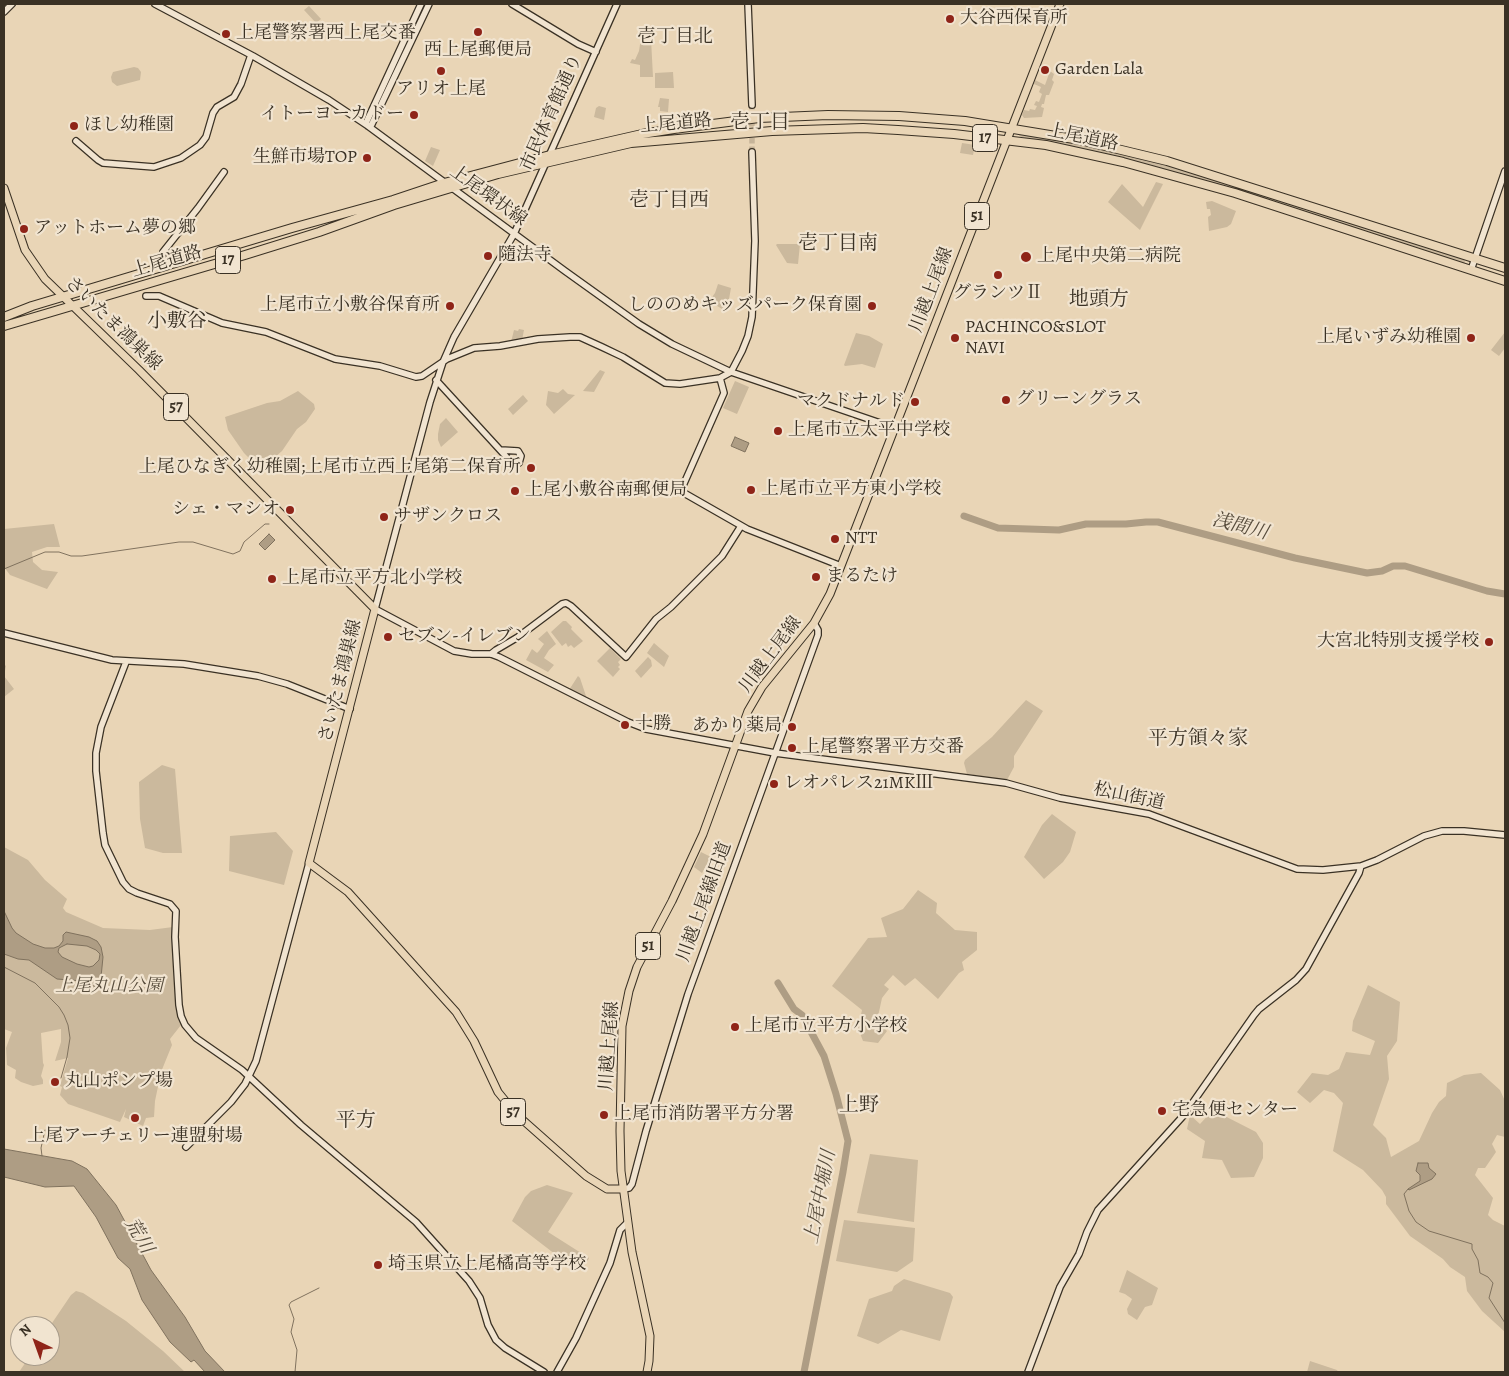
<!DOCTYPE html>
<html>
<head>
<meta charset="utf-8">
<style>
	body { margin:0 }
	#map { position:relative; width:1509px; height:1376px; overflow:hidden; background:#e9d5b6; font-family:Alegreya,serif }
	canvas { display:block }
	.frame { position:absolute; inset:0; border:5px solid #3a3124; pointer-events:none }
	.north { position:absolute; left:10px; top:1316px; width:50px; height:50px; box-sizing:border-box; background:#f1e4d0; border:1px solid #a89c8b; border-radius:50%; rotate:318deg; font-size:14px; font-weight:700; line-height:20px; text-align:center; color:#3a3124 }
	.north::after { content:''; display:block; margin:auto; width:18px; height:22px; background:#8f2418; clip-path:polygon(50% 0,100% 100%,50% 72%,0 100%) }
</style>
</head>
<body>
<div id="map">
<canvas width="1509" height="1376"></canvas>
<div class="frame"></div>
<div class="north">N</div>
</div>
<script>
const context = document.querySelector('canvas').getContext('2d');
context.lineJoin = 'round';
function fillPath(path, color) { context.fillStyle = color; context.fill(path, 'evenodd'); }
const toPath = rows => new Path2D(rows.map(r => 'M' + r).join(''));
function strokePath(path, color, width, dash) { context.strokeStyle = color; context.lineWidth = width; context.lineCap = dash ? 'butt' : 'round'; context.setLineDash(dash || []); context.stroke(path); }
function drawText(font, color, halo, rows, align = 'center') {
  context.font = font + ' Alegreya,"Noto Serif JP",serif'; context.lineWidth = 4.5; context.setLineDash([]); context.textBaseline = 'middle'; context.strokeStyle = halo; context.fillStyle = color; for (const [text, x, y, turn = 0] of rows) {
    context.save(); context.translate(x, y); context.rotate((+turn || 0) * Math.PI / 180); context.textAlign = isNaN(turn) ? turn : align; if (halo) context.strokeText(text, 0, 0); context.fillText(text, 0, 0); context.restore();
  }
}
const green = toPath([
	[309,6,321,19,316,23,304,10],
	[641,38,651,39,653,77,640,77,640,65,630,63,632,59,635,60,639,51],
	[134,67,138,68,141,72,140,80,117,86,112,82,111,77,113,72],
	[1050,71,1054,74,1052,80,1054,82,1049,95,1046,95,1044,104,1042,104,1041,107,1044,108,1042,117,1024,118,1022,115,1024,110,1029,111,1030,109,1035,110,1037,106,1034,105,1036,101,1039,102,1042,94,1039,92,1041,87,1034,84,1035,80,1045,85],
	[673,72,674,88,655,88,655,73],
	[660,98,669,99,668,112,660,111,660,107,658,107],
	[599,106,606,108,604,120,594,117,596,108],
	[1021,132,1076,141,1155,161,1462,258,1465,261,1464,264,1268,202,1044,142,1025,138,1019,136],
	[962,143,975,145,973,155,960,153],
	[431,147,440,150,433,166,425,161],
	[1156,182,1163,184,1140,230,1108,202,1122,184,1143,207],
	[1212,201,1236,211,1231,224,1227,227,1209,231,1208,217,1211,215,1210,209,1207,209,1206,202],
	[777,244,800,244,798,264,787,263,776,245],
	[718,284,731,288,727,310,722,309,711,302,710,300,715,293],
	[519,329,524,330,522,340,511,342,514,330,518,331],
	[1505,332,1505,348,1499,356,1491,350],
	[856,333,869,336,883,344,875,368,862,364,845,366,844,365],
	[600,370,605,372,594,392,583,391],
	[735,381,749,387,737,414,723,408],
	[563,389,568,394,575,395,554,414,546,405,548,391,558,393],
	[298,391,314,404,315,409,306,422,297,429,282,451,266,465,265,469,257,466,244,453,228,430,225,417,267,403,280,401],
	[523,395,528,401,513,415,508,409],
	[446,418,458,432,441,447,438,440,438,434,440,424],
	[54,524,60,547,47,547,32,552,33,562,42,570,58,572,47,589,10,575,4,567,4,529],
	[563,621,566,621,572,627,571,629,583,641,574,648,571,645,568,647,566,643,562,646,551,632],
	[547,631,556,644,549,650,544,658,554,665,548,672,526,660,532,649,537,653,539,651,544,644,538,639],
	[654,643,669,656,664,667,647,653],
	[610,648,621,659,618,662,620,665,618,667,620,669,613,677,597,661],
	[648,657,651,660,652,666,641,678,635,671],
	[4,664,6,666,4,676,14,689,4,697],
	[578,676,580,678,587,699,569,690],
	[1026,700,1043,711,1014,756,1014,767,1007,780,967,774,964,763,965,760,992,737],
	[162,765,175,769,182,853,163,853,145,848,140,819,139,782],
	[1052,814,1076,832,1070,852,1063,862,1044,879,1024,857,1042,825],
	[276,832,293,851,284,885,229,871,230,836],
	[4,847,28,860,45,880,67,899,63,908,66,912,103,928,150,930,173,927,177,1005,181,1025,170,1039,172,1045,161,1072,155,1101,154,1117,146,1118,143,1126,124,1117,126,1109,120,1122,68,1104,60,1095,62,1087,60,1086,68,1058,55,1061,61,1042,61,1029,41,1033,43,1063,44,1065,41,1076,43,1080,43,1084,33,1086,21,1082,15,1078,16,1070,7,1065,6,1048,12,1032,4,1029],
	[701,852,711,857,702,873,694,867],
	[918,890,937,903,936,913,955,930,977,932,977,950,962,962,964,970,959,973,938,999,915,978,905,986,893,975,884,985,889,989,882,998,877,1021,887,1031,878,1043,863,1041,858,1028,862,1010,832,986,868,938,887,937,881,918,903,909],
	[1368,985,1400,1002,1397,1041,1387,1056,1389,1079,1373,1125,1386,1138,1391,1157,1419,1141,1432,1113,1439,1102,1446,1096,1447,1083,1464,1075,1481,1073,1500,1090,1505,1101,1505,1137,1497,1135,1492,1144,1496,1152,1485,1168,1478,1168,1475,1175,1493,1198,1488,1215,1493,1220,1505,1226,1505,1332,1482,1311,1467,1291,1465,1277,1450,1267,1443,1259,1410,1236,1386,1204,1386,1197,1382,1190,1363,1170,1333,1151,1343,1103,1334,1093,1324,1090,1310,1103,1297,1092,1312,1073,1328,1075,1339,1069,1346,1052,1370,1055,1375,1041,1352,1031,1353,1021],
	[1213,1110,1256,1132,1263,1143,1263,1158,1254,1177,1231,1178,1222,1160,1202,1158,1205,1141,1187,1129,1190,1115,1200,1124],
	[870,1154,918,1160,914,1222,857,1213],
	[547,1185,573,1193,548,1232,589,1258,587,1262,581,1260,564,1261,512,1221,525,1197,531,1191],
	[844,1220,915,1228,913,1261,897,1272,836,1261],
	[1127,1270,1158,1288,1152,1305,1145,1307,1137,1320,1128,1314,1127,1309,1132,1299,1125,1294,1119,1292],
	[904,1279,950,1293,953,1297,940,1341,901,1330,878,1344,857,1336,869,1299,892,1291,894,1286],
	[76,1291,83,1293,126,1321,163,1351,185,1372,19,1372,30,1356,50,1356,50,1326,71,1295],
	[1310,1361,1337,1370,1338,1372,1307,1372]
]);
const water = toPath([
	[735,437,749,443,745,452,731,446,735,437],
	[269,534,275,540,265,550,259,544,269,534],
	[4,911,12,928,16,933,33,944,45,948,54,948,59,946,63,941,63,935,66,932,89,937,97,941,101,947,103,957,100,987,92,986,83,981,57,979,29,960,18,959,4,954,4,911],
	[67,944,87,946,96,950,100,954,99,960,93,966,89,967,77,964,62,957,58,952,59,948,67,944],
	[4,1149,72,1161,87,1169,116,1205,151,1270,185,1317,205,1351,225,1372,205,1372,194,1360,191,1362,170,1342,142,1300,130,1269,118,1258,96,1217,74,1186,45,1187,4,1177,4,1149],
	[1418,1163,1428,1163,1429,1168,1436,1174,1432,1179,1409,1190,1408,1189,1420,1181,1420,1175,1416,1171,1418,1163]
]);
const stream = toPath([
	[4,569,45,552,59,552,71,556,82,556,179,542,193,542,233,554,240,551,244,542,265,524,269,524],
	[4,967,35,983,59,1007,64,1015,68,1025,70,1038,67,1057,61,1078],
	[42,1156,41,1148,45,1130],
	[1408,1189,1404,1194,1409,1211,1416,1222,1429,1231,1472,1244,1472,1249,1478,1260,1480,1273,1488,1277,1493,1283,1489,1298,1505,1323],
	[295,1372,297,1350,291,1332,294,1319,289,1305,291,1302,319,1288]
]);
const river = toPath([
	[964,516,998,528,1059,530,1086,524,1126,524,1146,522,1158,522,1295,558,1367,573,1382,571,1393,566,1405,566,1487,591,1505,594],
	[778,983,794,1009,802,1015,824,1056,836,1094,848,1141,843,1172,804,1372]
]);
const secondaryTunnel = toPath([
	[752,152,752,105]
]);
const secondary = toPath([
	[155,4,253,56,329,100,368,126,565,271,639,324,672,344,731,372,895,428],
	[512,4,578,44,596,52],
	[617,4,514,234,454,337,443,362,430,402,375,609,454,651,472,654,491,654,499,657,628,722,646,729,775,753,1006,783,1060,798,1149,814,1297,869,1323,870,1361,866,1377,860,1424,836,1442,831,1464,831,1505,835],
	[748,4,752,105],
	[4,12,12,4],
	[368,126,371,126,429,4],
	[368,126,366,123,421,4],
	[76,141,98,160,103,163,154,167,181,158,200,145,206,137,213,113,217,107,234,97,241,84,251,55],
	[162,262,163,252,198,208,224,172],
	[1471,270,1505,171],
	[146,296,159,296,222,323,266,332,335,359,380,366,416,377,422,376,447,359,474,348,500,346,538,339,570,337,580,337,602,347,623,357,665,383,680,384,720,378,731,372,742,351,748,336,752,317,755,241,752,152],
	[720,378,724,393,682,488,684,493,747,529,841,566],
	[436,380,512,463,516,465,519,463,521,456,518,451,501,450],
	[4,633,112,660,184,664,258,676,287,684,350,709],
	[491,654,496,650,518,637,562,604,566,603,571,606,626,657,656,619,671,607,722,556,741,526],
	[126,662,101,727,96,753,96,771,103,833,105,845,123,882,129,889,137,893,170,904,176,911,175,937,179,1005,181,1016,185,1025,196,1038,242,1070,301,1125,416,1222,469,1281,480,1298,488,1325,496,1340,505,1348,544,1372],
	[186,1147,231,1102,245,1084,256,1061,309,863],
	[623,1189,629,1188,632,1184,646,1131,688,994,818,635,818,630,814,623],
	[557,1372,576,1338,610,1263,620,1230,627,1223],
	[1028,1372,1060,1287,1079,1254,1087,1232,1098,1210,1184,1115,1254,1015,1259,1009,1296,980,1306,969,1359,873,1361,866]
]);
const primary = toPath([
	[4,188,25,250,45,279,139,370,375,609,309,863,348,892,456,1012,474,1041,498,1092,516,1114,586,1176,607,1189,623,1189],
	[647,1372,649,1361,650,1336,632,1252,621,1171,620,1131,622,1026,629,991,637,967,672,901,703,834,748,711,762,687,814,623,830,594,1060,4]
]);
const highway = toPath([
	[4,317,32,306,292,228,393,200,444,183,550,155,642,134,674,129,759,118,828,115,899,116,965,121,1080,140,1167,161,1505,268],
	[4,326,245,255,319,232,394,205,498,174,631,143,772,131,863,128,898,130,954,134,1046,145,1123,162,1235,193,1505,281]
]);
const markers = [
	[950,19,5,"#8f2418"],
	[478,32,5,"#8f2418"],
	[226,34,5,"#8f2418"],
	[1045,70,5,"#8f2418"],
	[441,71,5,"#8f2418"],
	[414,115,5,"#8f2418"],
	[74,126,5,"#8f2418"],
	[367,158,5,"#8f2418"],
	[24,229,5,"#8f2418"],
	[488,256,5,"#8f2418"],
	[1026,257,6,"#8f2418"],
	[998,275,5,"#8f2418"],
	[450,306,5,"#8f2418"],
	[872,306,5,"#8f2418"],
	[955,338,5,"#8f2418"],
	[1471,338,5,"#8f2418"],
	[1006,400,5,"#8f2418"],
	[915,402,5,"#8f2418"],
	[778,431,5,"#8f2418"],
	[531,468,5,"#8f2418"],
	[751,490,5,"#8f2418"],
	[515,491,5,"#8f2418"],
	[290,510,5,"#8f2418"],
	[384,517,5,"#8f2418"],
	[835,539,5,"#8f2418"],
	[816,577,5,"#8f2418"],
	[272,579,5,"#8f2418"],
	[388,637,5,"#8f2418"],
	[1489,642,5,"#8f2418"],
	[625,725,5,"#8f2418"],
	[792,727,5,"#8f2418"],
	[792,748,5,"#8f2418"],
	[774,784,5,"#8f2418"],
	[735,1027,5,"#8f2418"],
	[55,1082,5,"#8f2418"],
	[1162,1111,5,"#8f2418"],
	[604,1115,5,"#8f2418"],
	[135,1118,5,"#8f2418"],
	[378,1265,5,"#8f2418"]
];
const shields = [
	[985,138,25],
	[977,216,25],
	[228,260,25],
	[176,407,25],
	[648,946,25],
	[513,1112,25]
];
const shieldNames = [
	["17",985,138],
	["51",977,216],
	["17",228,260],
	["57",176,407],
	["51",648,946],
	["57",513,1112]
];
const poiNames = [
	["大谷西保育所",960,19],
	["上尾警察署西上尾交番",236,34],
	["西上尾郵便局",478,51,"center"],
	["Garden Lala",1055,70],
	["アリオ上尾",441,90,"center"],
	["イトーヨーカドー",404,115,"right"],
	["ほし幼稚園",84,126],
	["生鮮市場TOP",357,158,"right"],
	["アットホーム夢の郷",34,229],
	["隨法寺",498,256],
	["上尾中央第二病院",1037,257],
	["グランツⅡ",998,294,"center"],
	["上尾市立小敷谷保育所",440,306,"right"],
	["しののめキッズパーク保育園",862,306,"right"],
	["PACHINCO&SLOT",965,328],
	["NAVI",965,349],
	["上尾いずみ幼稚園",1461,338,"right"],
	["グリーングラス",1016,400],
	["マクドナルド",905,402,"right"],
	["上尾市立太平中学校",788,431],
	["上尾ひなぎく幼稚園;上尾市立西上尾第二保育所",521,468,"right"],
	["上尾市立平方東小学校",761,490],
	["上尾小敷谷南郵便局",525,491],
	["シェ・マシオ",280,510,"right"],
	["サザンクロス",394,517],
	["NTT",845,539],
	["まるたけ",826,577],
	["上尾市立平方北小学校",282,579],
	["セブン-イレブン",398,637],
	["大宮北特別支援学校",1479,642,"right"],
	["十勝",635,725],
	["あかり薬局",782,727,"right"],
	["上尾警察署平方交番",802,748],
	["レオパレス21MKⅢ",784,784],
	["上尾市立平方小学校",745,1027],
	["丸山ポンプ場",65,1082],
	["宅急便センター",1172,1111],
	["上尾市消防署平方分署",614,1115],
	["上尾アーチェリー連盟射場",135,1137,"center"],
	["埼玉県立上尾橘高等学校",388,1265]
];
const streetNames = [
	["市民体育館通り",552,113,-66],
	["上尾道路",676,124,-5],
	["上尾道路",1083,138,12],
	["上尾環状線",488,196,36],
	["上尾道路",167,262,-16],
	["川越上尾線",932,290,-69],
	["さいたま鴻巣線",113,324,44],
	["川越上尾線",771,655,-53],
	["さいたま鴻巣線",341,681,-76],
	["松山街道",1129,797,12],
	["川越上尾線旧道",705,902,-70],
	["川越上尾線",610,1046,-86]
];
const parkNames = [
	["上尾丸山公園",109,987]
];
const neighbourhoodNames = [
	["壱丁目北",675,37]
];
const waterNames = [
	["浅間川",1240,527,15],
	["上尾中堀川",821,1197,-79],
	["荒川",138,1236,60]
];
const quarterNames = [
	["壱丁目",760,123],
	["壱丁目西",669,201],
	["壱丁目南",838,244],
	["地頭方",1099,300],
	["小敷谷",177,322],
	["平方領々家",1198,739],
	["上野",859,1106],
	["平方",356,1121]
];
fillPath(green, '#cbb99d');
fillPath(water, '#ae9d84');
strokePath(water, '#80725e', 1);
strokePath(stream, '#80725e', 1);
strokePath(river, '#ae9d84', 7);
strokePath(secondaryTunnel, '#c6b499', 5.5, [5.5, 3]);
strokePath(secondary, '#3a3124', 8);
strokePath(primary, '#3a3124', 9);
strokePath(highway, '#3a3124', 10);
strokePath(secondary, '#f1e4d0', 5.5);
strokePath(primary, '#e9d5b6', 7);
strokePath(highway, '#e9d5b6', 8);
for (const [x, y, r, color] of markers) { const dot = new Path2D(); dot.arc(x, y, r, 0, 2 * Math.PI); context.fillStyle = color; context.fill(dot); strokePath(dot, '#f1e4d0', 2); }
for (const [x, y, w] of shields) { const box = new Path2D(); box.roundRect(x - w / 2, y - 13.5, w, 27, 4); context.fillStyle = '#f1e4d0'; context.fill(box); strokePath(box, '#3a3124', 1); }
drawText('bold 16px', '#3a3124', null, shieldNames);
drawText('18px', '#3a3124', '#f1e4d0', poiNames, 'left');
drawText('18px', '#3a3124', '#f1e4d0', streetNames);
drawText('italic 18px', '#574c3c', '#f1e4d0', parkNames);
drawText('19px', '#3a3124', '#f1e4d0', neighbourhoodNames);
drawText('italic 19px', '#574c3c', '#f1e4d0', waterNames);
drawText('20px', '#3a3124', '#f1e4d0', quarterNames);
</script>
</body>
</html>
